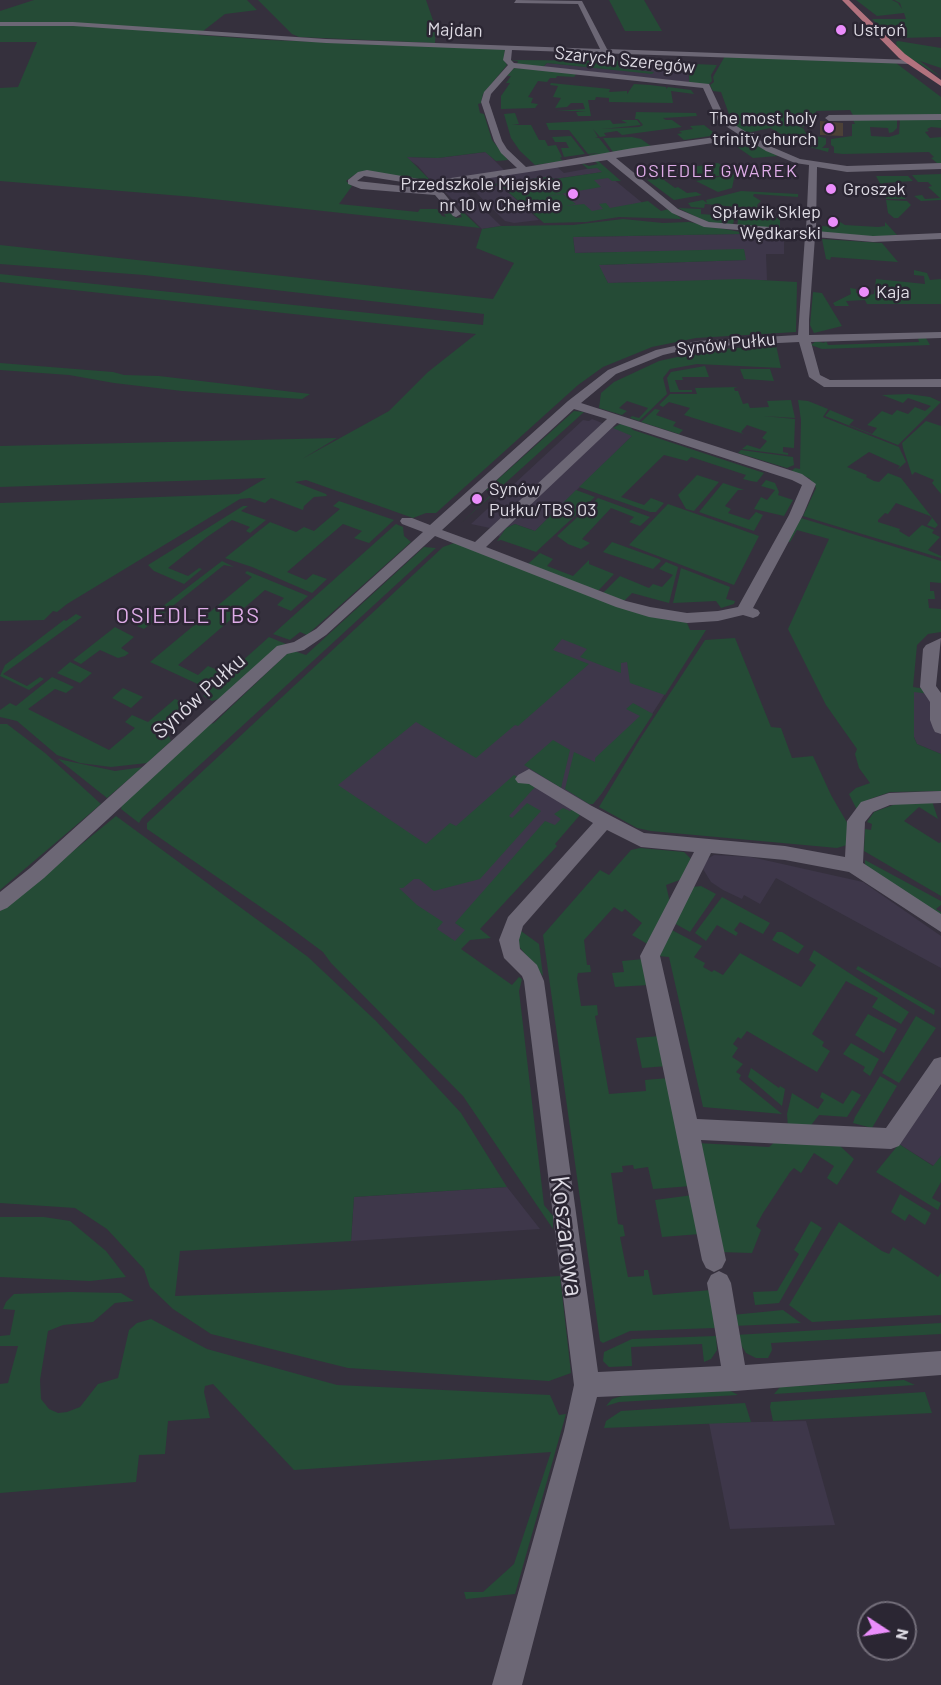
<!DOCTYPE html>
<html>
<head>
<meta charset="utf-8">
<style>
	body { margin:0 }
	#map { position:relative; width:941px; height:1685px; overflow:hidden; background:#35303d; font-family:Barlow,sans-serif }
	canvas { display:block }
	.north { position:absolute; left:857px; top:1601px; width:60px; height:60px; box-sizing:border-box; background:#2b2633; border:2px solid #736e7a; border-radius:50%; rotate:102deg; font-size:16px; font-weight:700; line-height:24px; text-align:center; color:#dedbe4 }
	.north::after { content:''; display:block; margin:auto; width:21px; height:27px; background:#eb8dfb; clip-path:polygon(50% 0,100% 100%,50% 72%,0 100%) }
</style>
</head>
<body>
<div id="map">
<canvas width="941" height="1685"></canvas>
<div class="north">N</div>
</div>
<script>
const context = document.querySelector('canvas').getContext('2d');
context.lineJoin = 'round';
function fillPath(path, color) { context.fillStyle = color; context.fill(path, 'evenodd'); }
const toPath = rows => new Path2D(rows.map(r => 'M' + r).join(''));
function strokePath(path, color, width, dash) { context.strokeStyle = color; context.lineWidth = width; context.lineCap = dash ? 'butt' : 'round'; context.setLineDash(dash || []); context.stroke(path); }
function drawText(font, color, halo, rows, align = 'center') {
  context.font = font + ' Barlow,sans-serif'; context.lineWidth = 5; context.setLineDash([]); context.textBaseline = 'middle'; context.strokeStyle = halo; context.fillStyle = color; for (const [text, x, y, turn = 0] of rows) {
    context.save(); context.translate(x, y); context.rotate((+turn || 0) * Math.PI / 180); context.textAlign = isNaN(turn) ? turn : align; if (halo) context.strokeText(text, 0, 0); context.fillText(text, 0, 0); context.restore();
  }
}
const built = toPath([
	[639,62,688,64,689,82,543,67,547,63,618,70,621,63],
	[486,152,506,172,431,181,418,166,405,157,438,158],
	[556,166,564,173,597,167,603,172,554,179,547,177,475,187,500,185,539,220,514,223,505,221,465,182],
	[607,174,645,205,542,220,507,188],
	[455,181,465,191,501,226,482,229,441,188,439,183],
	[740,231,784,234,784,254,766,254,767,280,608,283,598,265,745,260,744,250,575,253,573,237,739,234],
	[592,419,633,435,535,531,515,524,506,528,500,537,490,528,471,524,583,420,589,421],
	[441,552,699,640,602,793,593,804,588,805,454,948,149,825],
	[914,691,941,695,941,754,917,744,914,737],
	[714,855,751,857,863,882,941,936,941,968,776,878,760,904,744,895,742,899,723,890,711,882,703,869,707,859],
	[941,1085,941,1156,934,1166,899,1144],
	[507,1187,540,1229,351,1241,354,1197],
	[806,1421,835,1525,730,1529,709,1423]
]);
const green = toPath([
	[34,0,247,0,257,10,225,14,198,35,268,40,505,49,504,59,507,65,483,94,481,103,478,104,480,113,484,114,492,140,508,160,496,161,485,152,438,158,407,157,431,181,354,175,346,181,352,186,339,204,418,212,420,209,437,209,442,216,446,217,444,214,450,213,456,218,462,217,460,213,464,213,480,228,194,197,0,181,0,88,18,87,37,42,0,42,0,11],
	[258,0,426,0,436,29,435,43,299,37,292,34],
	[609,0,644,0,662,31,625,31],
	[856,0,892,0,898,3,902,9,900,3,894,0,941,0,941,37,898,38,889,36,872,19,906,19,904,13,877,16],
	[898,41,941,48,941,68,920,61,941,77,905,55,897,47,896,42],
	[725,56,896,63,941,97,941,116,854,117,850,110,816,111,817,118,805,119,804,127,793,123,804,129,805,132,809,135,826,138,826,144,822,148,829,148,828,152,802,145,770,128,747,133,734,125,738,124,730,117,721,92,713,91,710,85,714,82,713,77],
	[510,60,630,61,717,65,711,75,712,81,708,85,689,82,689,66,686,64,639,62,636,63,639,64,621,63,619,68,654,72,652,74,547,63,543,67,517,64,518,61],
	[514,68,577,73,574,77,557,76,556,78,550,78,547,82,538,81,528,97,533,98,531,103,538,104,535,108,501,109,501,96,510,83,506,83,511,76,507,76],
	[551,83,610,89,609,92,627,91,627,94,634,84,650,85,666,87,666,89,668,87,691,90,694,94,671,91,673,103,609,102,609,98,596,97,595,100,588,100,591,116,578,116,576,112,586,111,556,111,585,109,583,103,571,103,567,107,555,108,561,98,553,97,558,86,550,85],
	[636,112,696,113,697,116,663,118,666,120,672,120,682,127,622,135,617,131,604,133,606,136,600,137,593,129,598,137,595,138,599,138,610,152,613,152,603,138,632,137,641,139,651,146,647,149,590,157,589,155,599,153,588,154,569,130,549,130,546,123,610,120,613,124,627,123,621,120,637,120,641,125,602,129,639,127,643,125,638,119,635,119],
	[515,113,519,124,512,125,531,125,539,140,545,140,548,146,556,145,562,157,560,158,563,161,535,165,520,151,511,138,504,114],
	[941,118,941,128,931,127,927,129,929,131,925,132,930,138,941,137,941,163,937,163,931,158,934,157,929,152,843,154,834,153,834,147,831,145,831,139,852,136,852,124,855,124,853,120,897,119,897,128,893,132,889,133,888,128,870,127,871,136,889,137,899,134,900,119],
	[704,125,717,135,684,140,677,134,682,133,679,131,693,129,690,126],
	[571,136,585,154,564,157,561,148,569,148,566,142,555,142,552,137],
	[747,141,778,156,753,158,733,144],
	[597,160,621,181,612,181,608,178,594,180,601,187,537,198,563,194,576,204,565,206,584,204,592,211,603,209,599,204,606,203,610,208,648,201,661,211,669,209,682,219,619,217,586,222,544,223,500,185,471,187,547,177,555,179,602,172,597,168,588,169,581,163,589,166,598,164,594,161],
	[718,163,734,173,696,180,679,169],
	[735,174,732,188,718,192,696,181],
	[941,174,941,200,921,201,914,196,922,195,925,199,940,198,928,187,932,186,928,182,918,182,912,175],
	[876,176,908,176,913,181,883,183,888,189,898,188,906,199,886,199,885,194,899,192,884,191],
	[660,177,675,188,678,187,687,193,696,192,702,195,674,200,647,180],
	[741,191,798,194,798,197,754,194,753,196,761,201,757,205,758,209,705,204,704,208,691,207,688,203,703,200,707,203,706,200],
	[886,200,907,201,911,205,898,218,894,218,888,213],
	[678,208,701,209,701,214,714,215,715,212,735,215,733,225,716,224,705,221],
	[739,215,780,218,780,228,737,226],
	[623,219,663,223,689,222,740,232,740,234,573,237,575,253,744,249,746,260,599,265,608,283,742,279,797,282,796,332,696,338,652,347,603,367,578,385,436,513,426,513,413,518,306,480,295,482,326,494,327,496,314,497,304,506,303,510,271,498,265,503,250,498,240,499,67,604,57,612,53,611,44,620,0,621,0,503,239,494,266,478,0,487,0,446,337,438,302,459,389,411,428,372,476,334,0,282,0,274,483,325,484,314,144,275,0,264,0,245,493,299,514,263,476,248,482,229,501,226,573,225],
	[840,222,845,225,878,227,885,226,885,222,897,235,874,237,820,232,821,226,839,227],
	[822,239,882,243,898,262,831,257,830,260,826,259],
	[914,270,927,273,930,280,941,279,941,304,867,304,865,300,846,301,849,306,835,306,833,303,851,294,850,288,856,289,856,293,862,293,862,296,874,294,876,279,925,284,924,276,914,275],
	[813,292,822,293,842,326,814,333,810,325],
	[918,338,926,338,930,345,822,349,811,345,816,341,824,343,826,341,828,345,919,342],
	[776,345,781,368,697,364,670,369,663,378,667,394,639,421,630,418,632,416,639,418,648,408,627,401,619,408,627,411,622,415,599,408,601,393,614,382,659,361,709,350],
	[0,363,113,372,124,375,159,376,310,394,302,399,182,391,114,383,69,375,0,370],
	[705,366,709,377,682,377,683,380,675,380,679,390,692,390,692,392,670,392,667,378,671,372],
	[740,369,770,369,774,381,744,379],
	[738,387,734,388,735,391,738,391,743,404,748,403,750,408,769,407,767,401,791,400,795,418,763,416,795,419,794,448,783,447,783,452,788,453,788,455,742,449,747,445,760,449,767,441,762,438,767,432,747,425,741,432,744,434,684,415,690,408,669,402,663,407,659,405,670,394,697,394,695,388],
	[909,394,930,397,941,402,898,445,825,416,830,410,854,420,849,425,872,434,877,428,867,425,882,411,892,415,897,410,908,414,915,407,925,411,931,406,908,398,903,403,882,395],
	[798,400,808,401,828,409,823,417,899,447,906,462,897,470,900,466,869,452,847,467,867,475,866,477,874,481,879,482,888,473,901,478,938,525,935,528,927,525,932,518,930,516,896,503,888,514,885,513,878,520,878,522,900,529,899,531,909,537,922,525,934,530,932,533,940,537,928,550,941,556,941,558,803,516,816,488,809,478,790,472,795,468,800,469,801,420],
	[655,409,660,410,656,415,676,422,673,426,683,430,679,434,641,422],
	[574,411,584,412,461,523,493,493,486,490],
	[926,421,941,426,941,494,932,483,934,480,915,472,912,475,903,448,902,443],
	[620,424,629,426,633,430,764,473,757,482,751,481,743,479,746,475,691,457,687,461,664,455,621,497,644,505,651,498,664,503,656,512,650,512,579,487,632,436,613,428],
	[741,450,793,457,794,465,787,468,738,453],
	[697,475,719,482,694,511,686,509,678,495],
	[766,480,775,483,779,492,778,495,793,500,784,516,754,509,761,497,767,500,775,490,761,486],
	[723,483,744,490,738,490,725,506,731,509,728,513,749,520,756,512,763,515,754,531,699,512],
	[576,490,595,497,536,552,501,540,497,541,506,528,515,524,535,531],
	[598,498,650,517,640,526,629,522,634,517,611,508,582,539,590,543,581,549,568,544,557,536],
	[339,501,394,520,369,543,354,538,362,531,343,524,287,572,306,580,313,574,327,579,312,593,252,567,225,558,270,522,296,532,304,527,314,531,340,509,333,506],
	[668,504,759,536,734,585,629,545],
	[243,506,248,506,241,511,266,520,250,533,246,531,250,527,232,520,207,537,168,568,188,576,199,568,202,569,184,584,154,571,148,565],
	[801,518,941,561,941,583,930,582,930,591,934,591,935,599,928,599,929,608,941,609,941,632,928,634,917,645,913,687,925,689,930,694,914,692,914,737,917,744,941,754,941,791,890,792,870,799,857,810,849,794,856,788,870,783,859,768,855,754,857,749,826,705,788,629,829,539,797,530,790,542,787,541],
	[396,524,403,527,404,536,411,542,307,635,300,632,290,640,273,634],
	[612,542,659,559,661,561,653,569,603,552],
	[454,543,687,623,690,630,706,630,665,695,630,683,627,662,621,663,621,673,580,657,587,649,562,639,553,650,589,664,518,726,515,725,476,758,416,722,338,785,426,844,450,823,456,826,514,775,535,787,509,816,512,818,527,803,541,811,480,879,434,891,419,879,414,879,403,888,399,888,417,905,443,922,437,929,455,941,465,930,455,923,545,821,555,825,561,819,554,814,563,808,570,811,573,809,580,815,555,844,557,846,480,929,491,938,470,940,461,949,512,985,519,977,522,979,519,991,544,1205,553,1216,553,1229,463,1096,331,963,323,952,284,923,147,829,147,823,443,547],
	[424,547,436,548,142,818,139,823,121,809,122,804,207,725,214,723,291,650,306,655],
	[540,553,553,559,547,566,573,576,589,560,589,564,614,574,598,591,528,564],
	[222,561,234,567,224,565,144,629,137,626],
	[666,562,678,567,669,603,632,593,625,600,622,600,603,593,620,576,649,588,653,584,662,587,673,575,659,569],
	[681,568,730,587,726,599,735,601,734,604,721,608,716,601,673,603],
	[247,571,308,596,291,611,277,605,284,598,265,590,178,665,198,675,208,666,222,672,201,691,199,690,202,686,150,662,252,577,245,573],
	[76,614,82,617,3,674,27,686,40,677,44,679,29,690,0,676,5,665,64,620,66,621],
	[115,627,134,637,121,648,129,653,125,656,118,658,100,650,81,664,73,660],
	[269,637,286,644,228,696,212,701,203,696],
	[735,638,771,727,781,728,792,758,813,756,831,795,849,826,850,844,837,848,651,831,637,828,599,807,640,739,705,640],
	[70,662,92,673,80,683,57,673],
	[52,677,74,687,66,693,55,689,28,709,109,750,135,728,125,722,132,715,148,722,175,699,193,707,167,731,171,741,147,763,111,767,80,763,57,755,17,721,0,717,0,710,10,703,16,706],
	[123,688,143,697,131,708,112,698],
	[633,703,653,714,602,793,593,804,589,804,565,789,574,752,595,762,595,758,640,716,626,709],
	[0,724,7,724,45,753,101,804,0,890],
	[553,740,570,750,561,788,524,765],
	[58,759,115,771,143,767,107,798],
	[932,801,938,819,919,807,904,821,939,843,941,842,941,896,864,851,865,829,871,830,872,824,867,822,874,812,901,802],
	[116,816,308,957,376,1021,461,1113,507,1187,354,1197,351,1241,180,1251,175,1296,334,1290,560,1276,571,1373,549,1381,348,1368,211,1334,173,1309,150,1287,144,1269,107,1229,75,1208,0,1203,0,911],
	[640,848,684,852,692,860,682,879,666,885,670,903,649,945,632,935,642,923,625,909,622,912,614,907,584,940,587,965,590,965,591,972,578,973,577,978,581,1006,597,1005,598,1015,595,1016,609,1094,646,1091,645,1080,669,1078,691,1186,653,1189,648,1167,634,1169,633,1165,622,1166,623,1172,611,1173,618,1224,623,1225,625,1236,620,1237,628,1277,644,1276,644,1270,648,1270,653,1295,711,1290,715,1328,630,1331,603,1343,600,1341,543,935,600,870,609,875,631,850],
	[865,860,941,901,941,905,936,909,941,912,941,918,865,865],
	[701,886,716,894,690,932,674,923,693,887],
	[722,897,770,923,763,934,740,922,734,930,738,933,736,936,717,925,706,941,695,933],
	[670,929,702,946,694,957,705,963,703,967,712,972,714,970,723,975,740,953,801,987,816,965,809,960,814,950,909,1012,901,1024,872,1007,878,998,846,981,812,1034,824,1042,822,1046,830,1051,817,1072,747,1031,741,1039,738,1037,733,1044,738,1048,732,1057,743,1064,736,1072,741,1075,739,1079,782,1114,703,1107,669,957,659,956],
	[521,931,539,944,543,976,517,944],
	[777,932,782,932,804,946,798,954,772,940],
	[644,959,649,985,615,987,612,973,624,972,622,961],
	[858,966,935,1010,934,1015,856,969],
	[868,1014,897,1029,884,1053,855,1035],
	[916,1016,936,1028,899,1083,882,1073],
	[660,1036,667,1066,642,1068,636,1038],
	[851,1043,879,1059,870,1076,863,1071,865,1067,843,1054],
	[751,1068,779,1088,780,1086,785,1089,782,1106,748,1077],
	[880,1076,897,1086,872,1128,853,1123,855,1117],
	[852,1090,861,1095,847,1117,819,1115,808,1129,788,1128,787,1114,792,1093,818,1109,824,1100,820,1097,822,1092,843,1104],
	[776,1141,839,1145,854,1159,837,1185,827,1178,834,1166,814,1153,801,1173,794,1168,790,1172,763,1213,756,1226,761,1230,752,1253,719,1252,697,1143,769,1147],
	[899,1144,933,1166,941,1156,941,1182,932,1198,941,1203,938,1210,876,1172],
	[900,1194,931,1213,925,1225,909,1214,905,1221,891,1212],
	[693,1195,700,1234,662,1237,655,1200],
	[0,1217,44,1217,70,1221,106,1251,126,1277,90,1281,0,1277],
	[811,1221,822,1228,779,1303,755,1305,753,1292,777,1291,799,1254,794,1250],
	[839,1222,882,1251,889,1254,893,1247,938,1277,941,1273,941,1315,812,1322,789,1305],
	[70,1292,121,1293,134,1301,115,1303,93,1322,63,1325,48,1331,40,1380,41,1399,49,1409,58,1413,67,1412,80,1407,98,1384,118,1378,129,1330,137,1323,151,1319,207,1349,337,1385,550,1395,559,1415,566,1414,515,1594,466,1599,464,1592,483,1592,514,1564,551,1452,294,1470,213,1384,205,1386,204,1392,210,1418,168,1421,165,1454,139,1455,136,1482,0,1493,0,1384,8,1383,18,1346,0,1346,0,1336,10,1335,15,1310,3,1309,6,1302,14,1294],
	[783,1310,801,1323,733,1326,732,1315],
	[941,1323,941,1334,771,1343,772,1350,768,1358,756,1358,746,1353,735,1335],
	[716,1336,717,1350,711,1359,704,1362,702,1344,631,1347,632,1366,609,1367,603,1361,604,1352,632,1339],
	[904,1380,915,1385,774,1394,780,1387],
	[727,1389,738,1395,619,1402,606,1406,612,1399,622,1396],
	[925,1392,932,1413,773,1421,770,1407,771,1402],
	[745,1403,751,1422,604,1428,606,1421,621,1411]
]);
const building = toPath([
	[820,121,843,123,843,136,820,135]
]);
const minor = toPath([
	[516,0,582,1,607,49,912,60,912,64,909,64,512,50,511,60,514,63,709,84,725,118,730,122,748,133,754,133,754,137,772,147,800,159,847,166,941,163,941,169,847,172,817,167,816,231,873,236,941,233,941,239,873,242,815,237,809,320,809,335,941,332,941,338,811,342,820,375,830,380,941,379,941,387,824,387,809,377,799,342,697,347,663,355,616,374,581,403,802,474,816,484,803,515,753,608,758,610,760,613,758,616,753,618,743,615,718,621,687,623,649,617,616,607,435,536,326,635,304,650,287,654,44,878,7,908,0,911,0,892,30,868,277,646,294,642,316,629,423,532,402,524,400,521,402,518,412,518,430,525,568,401,608,370,656,350,697,341,798,335,805,236,704,227,672,213,607,160,438,186,461,214,456,217,453,216,435,195,361,189,348,184,348,180,358,172,367,170,431,181,517,168,501,153,494,141,481,102,484,92,508,65,503,60,505,50,326,43,73,26,0,26,0,22,73,22,326,39,600,49,578,4,514,3,516,0],
	[514,68,703,88,718,121,738,134,633,148,526,167,507,149,502,141,489,102,491,94,514,68],
	[745,138,766,151,795,163,809,165,806,230,709,222,678,209,616,158,745,138],
	[364,176,428,186,430,189,357,181,364,176],
	[574,409,607,419,475,542,442,530,574,409],
	[617,423,792,480,802,485,789,515,738,607,718,611,687,613,650,607,626,601,486,547,617,423],
	[941,114,941,120,829,121,825,118,829,115,941,114],
	[941,638,936,686,941,693,941,734,935,732,933,728,930,720,930,702,920,687,923,649,926,645,941,638],
	[529,769,590,805,644,833,785,846,845,857,847,821,861,802,889,793,941,791,941,803,890,805,873,812,865,822,863,863,941,914,941,932,849,872,785,860,711,853,660,956,697,1119,886,1128,934,1059,941,1057,941,1084,899,1146,891,1149,701,1140,726,1260,722,1268,714,1272,706,1268,702,1260,640,956,694,852,641,847,607,830,523,926,519,940,520,949,537,965,544,981,598,1372,721,1366,707,1283,711,1275,719,1271,727,1275,731,1283,745,1365,941,1351,941,1375,735,1391,597,1397,522,1685,492,1685,564,1431,574,1385,524,981,522,976,504,958,499,940,508,917,593,823,529,784,518,783,515,779,518,775,529,769]
]);
const major = toPath([
	[842,0,849,0,905,54,941,80,941,86,899,58,842,0]
]);
const markers = [
	[841,30,6,"#eb8dfb"],
	[829,128,6,"#eb8dfb"],
	[831,189,6,"#eb8dfb"],
	[573,194,6,"#eb8dfb"],
	[833,222,6,"#eb8dfb"],
	[864,292,6,"#eb8dfb"],
	[477,499,6,"#eb8dfb"]
];
const farStreetnames = [
	["Majdan",455,30,2],
	["Szarych Szeregów",625,60,6],
	["Synów Pułku",726,344,-6]
];
const farPoinames = [
	["Ustroń",853,30],
	["The most holy",817,118,"right"],
	["trinity church",817,139,"right"],
	["Przedszkole Miejskie",561,184,"right"],
	["nr 10 w Chełmie",561,205,"right"],
	["Groszek",843,189],
	["Spławik Sklep",821,212,"right"],
	["Wędkarski",821,233,"right"],
	["Kaja",876,292],
	["Synów",489,489],
	["Pułku/TBS 03",489,510]
];
const farNeighbourhoodnames = [
	["OSIEDLE GWAREK",717,171]
];
const streetNames = [
	["Synów Pułku",199,696,-42]
];
const neighbourhoodNames = [
	["OSIEDLE TBS",188,616]
];
const nearStreetnames = [
	["Koszarowa",567,1236,83]
];
fillPath(built, '#3e374a');
fillPath(green, '#254b36');
fillPath(building, '#4d4137');
fillPath(minor, '#6c6775');
fillPath(major, '#b2727e');
for (const [x, y, r, color] of markers) { const dot = new Path2D(); dot.arc(x, y, r, 0, 2 * Math.PI); context.fillStyle = color; context.fill(dot); strokePath(dot, '#2b2633', 2); }
drawText('18px', '#dedbe4', '#2b2633', farStreetnames);
drawText('18px', '#dedbe4', '#2b2633', farPoinames, 'left');
context.letterSpacing = '1.5px';
drawText('18px', '#dface8', '#2b2633', farNeighbourhoodnames);
context.letterSpacing = '0px';
drawText('21px', '#dedbe4', '#2b2633', streetNames);
context.letterSpacing = '1.5px';
drawText('22px', '#dface8', '#2b2633', neighbourhoodNames);
context.letterSpacing = '0px';
drawText('26px', '#dedbe4', '#2b2633', nearStreetnames);
</script>
</body>
</html>
